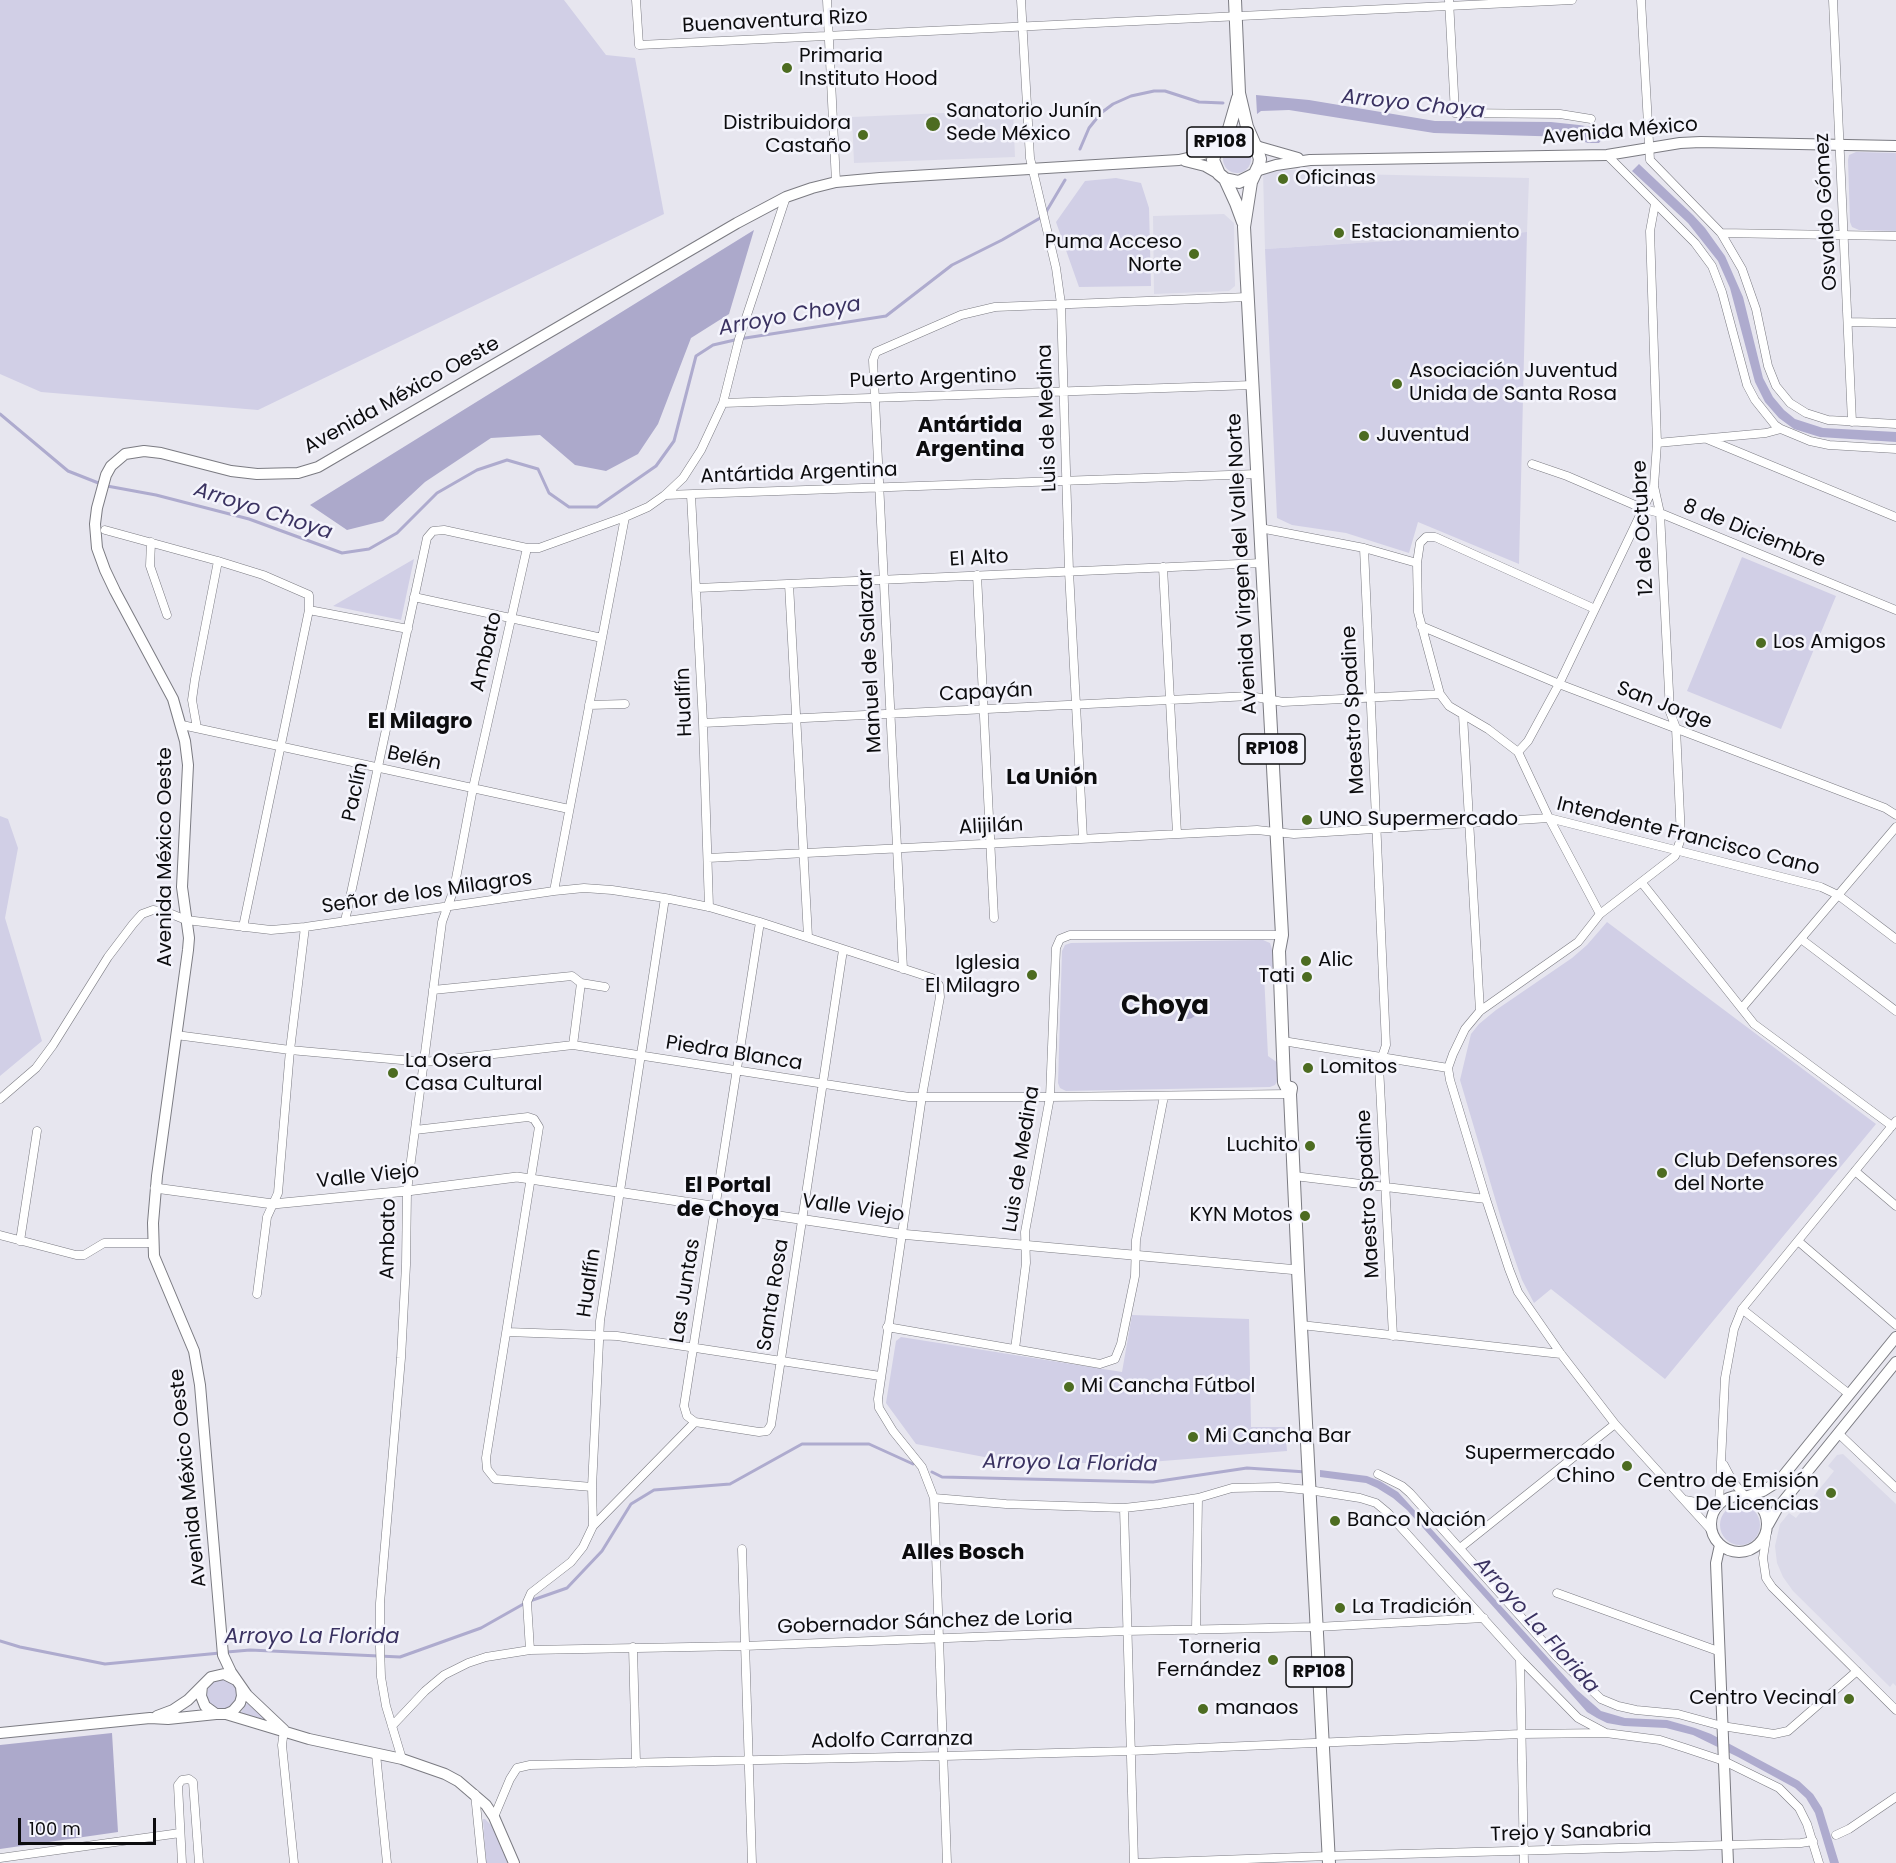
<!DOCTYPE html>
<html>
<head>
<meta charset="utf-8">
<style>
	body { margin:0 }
	#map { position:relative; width:1896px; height:1863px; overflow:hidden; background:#e7e6ef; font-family:Poppins,sans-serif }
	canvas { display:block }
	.scale { position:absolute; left:18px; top:1818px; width:138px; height:27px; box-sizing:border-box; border:3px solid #0c0c0e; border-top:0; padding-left:8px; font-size:18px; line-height:21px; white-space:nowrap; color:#0c0c0e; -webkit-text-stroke:4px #f4f4fc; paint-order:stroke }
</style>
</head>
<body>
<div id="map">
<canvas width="1896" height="1863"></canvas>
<div class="scale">100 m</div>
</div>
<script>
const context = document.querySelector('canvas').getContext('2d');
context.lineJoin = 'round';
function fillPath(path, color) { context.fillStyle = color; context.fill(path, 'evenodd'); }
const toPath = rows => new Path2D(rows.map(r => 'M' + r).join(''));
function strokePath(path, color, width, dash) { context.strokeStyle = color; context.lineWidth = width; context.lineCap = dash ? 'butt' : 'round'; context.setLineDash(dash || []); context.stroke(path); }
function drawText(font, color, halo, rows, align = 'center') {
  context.font = font + ' Poppins,sans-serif'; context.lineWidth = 5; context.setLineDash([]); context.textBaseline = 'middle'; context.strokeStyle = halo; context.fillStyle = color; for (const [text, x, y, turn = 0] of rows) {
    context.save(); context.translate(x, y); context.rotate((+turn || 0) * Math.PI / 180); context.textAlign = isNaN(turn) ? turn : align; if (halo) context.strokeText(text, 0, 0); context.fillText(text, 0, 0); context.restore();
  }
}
const built = toPath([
	[1013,110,1015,157,854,163,852,117],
	[1270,170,1302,170,1307,173,1529,178,1527,232,1265,249,1263,172],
	[1224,214,1234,223,1235,286,1229,291,1154,294,1153,216],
	[1843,1454,1896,1504,1896,1686,1893,1683,1890,1687,1793,1591,1783,1577,1777,1563,1775,1546,1780,1524,1789,1513,1796,1518,1834,1471,1828,1466,1837,1455]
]);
const green = toPath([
	[0,0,564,0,606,55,635,58,664,214,258,410,41,392,0,374],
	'1223 159a14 14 0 1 1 28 0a14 14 0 1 1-28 0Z',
	[1856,152,1896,153,1896,231,1859,230,1852,227,1850,222,1848,160,1849,155],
	[1116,178,1141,183,1149,208,1151,286,1079,287,1056,222,1085,181],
	[1527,232,1519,564,1418,522,1409,553,1346,533,1292,525,1277,518,1265,249],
	[1742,557,1836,596,1781,729,1687,691],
	[414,559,401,620,333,606],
	[0,816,8,819,18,848,5,918,42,1041,0,1076],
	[1607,922,1876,1124,1665,1379,1551,1289,1534,1303,1522,1280,1502,1222,1460,1080,1471,1034,1479,1024,1496,1010,1572,958,1587,945],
	[1263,940,1270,943,1272,949,1273,967,1264,974,1268,1056,1278,1063,1279,1078,1275,1085,1270,1087,1066,1091,1060,1088,1058,1083,1062,951,1065,945,1071,943],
	[1132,1315,1249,1319,1251,1427,1285,1427,1287,1451,1150,1462,1021,1464,916,1444,886,1403,896,1341,901,1337,1122,1372],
	'1720 1525a20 20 0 1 1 40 0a20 20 0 1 1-40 0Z',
	'207 1694a15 15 0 1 1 30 0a15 15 0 1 1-30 0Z',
	[247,1703,268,1722,240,1714],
	[483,1819,485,1819,492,1826,508,1863,486,1863]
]);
const forest = toPath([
	[754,230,729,314,691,338,658,424,638,454,606,471,575,465,540,435,491,438,425,482,383,521,347,530,310,505],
	[112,1733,118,1832,0,1849,0,1745]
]);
const water = toPath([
	[1256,95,1309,100,1435,121,1551,122,1579,125,1597,128,1606,134,1599,143,1588,143,1569,137,1434,133,1289,110,1261,111,1257,114],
	[1639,164,1693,215,1705,228,1725,256,1743,297,1763,378,1773,397,1784,410,1795,419,1823,428,1896,432,1896,442,1820,437,1794,429,1779,418,1765,402,1755,382,1730,288,1718,261,1688,223,1632,171],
	'1179 1010a9 9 0 1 1 18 0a9 9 0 1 1-18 0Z',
	[1320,1470,1367,1476,1380,1481,1398,1492,1577,1690,1601,1711,1625,1718,1667,1720,1695,1728,1711,1734,1799,1781,1813,1794,1822,1808,1839,1863,1830,1863,1815,1813,1806,1798,1795,1788,1738,1757,1693,1735,1666,1728,1624,1726,1607,1723,1597,1718,1587,1712,1572,1695,1407,1510,1393,1498,1377,1488,1366,1483,1320,1477]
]);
const stream = toPath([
	[1080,149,1089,128,1101,113,1113,104,1131,96,1154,91,1165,91,1199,102,1223,103],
	[1046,212,1065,180],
	[0,414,68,471,101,484],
	[107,486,156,495,249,519,342,553,369,549,397,533,437,493,477,470,507,460,538,469,549,493,569,507,597,507,656,466,674,441,696,356,713,345,739,339,886,316,952,265,1002,240,1042,217],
	[932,1472,942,1477,1153,1482,1247,1468,1306,1472],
	[0,1641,20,1647,105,1664,220,1653],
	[227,1652,250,1650,400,1657,481,1628,527,1602,567,1588,602,1551,631,1504,654,1490,730,1484,802,1444,869,1444,913,1464]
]);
const minor = toPath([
	[636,0,639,45,1572,0],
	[827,0,836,182],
	[1021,0,1030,158,1056,268,1061,304,1069,571,1083,839],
	[1449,0,1455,113,1560,114,1591,119],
	[1641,0,1650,160,1721,233,1742,269,1756,309,1768,366,1776,386,1790,403,1806,413,1828,420,1896,424],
	[1833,0,1852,422],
	[1607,155,1695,243,1712,266,1722,292,1747,385,1755,400,1775,425,1781,429],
	[1655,204,1650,231,1657,443,1654,486,1660,513,1670,712,1676,728,1681,838,1675,856,1600,914,1578,942,1480,1011,1465,1029,1453,1054,1448,1068,1450,1080,1486,1199,1509,1269,1518,1292,1561,1354,1615,1424,1712,1531],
	[1721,233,1896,236],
	[1848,322,1896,323],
	[723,403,1253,385],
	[1707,439,1896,517],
	[1657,443,1766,433,1781,429,1810,441,1829,445,1896,449],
	[1532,464,1567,476,1644,509,1660,513,1896,610],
	[665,495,1257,474],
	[691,495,703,723,709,907],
	[1260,528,1364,548,1417,563],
	[105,530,218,561,263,575,309,595,309,610,243,927],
	[151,542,150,566,167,615],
	[1364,548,1386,1045,1379,1066,1393,1336],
	[1163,567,1177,834],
	[977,575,994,918],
	[789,584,808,937],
	[697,588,1262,563],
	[414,597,602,638],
	[1595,609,1435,537,1426,537,1420,543,1417,563,1418,612,1440,694,1449,706,1488,729,1518,752,1549,818,1600,914],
	[309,610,408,629],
	[1421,626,1559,684,1885,808,1896,815],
	[589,705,625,704],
	[1463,715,1480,1011],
	[703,723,1250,696,1283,702,1440,694],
	[182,725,569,809],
	[197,728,192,700,195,679,218,561],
	[1518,752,1528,741,1559,684,1654,486],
	[708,858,1257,830,1294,834,1549,818,1821,887,1838,895,1896,939],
	[1642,883,1754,1024,1892,1126],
	[554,891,625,517],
	[345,921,427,538,433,531,444,530,527,548,539,548,625,517,648,507,665,495,683,478,701,450,723,403,739,339,786,197],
	[760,922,684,1406,687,1416,695,1422,759,1432,767,1431,771,1425,843,950],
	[1801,939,1896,1011],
	[903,969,873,360,876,352,961,315,995,307,1248,297],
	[433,990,572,976,581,983,605,987],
	[1742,1008,1896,827],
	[176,1035,290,1050,424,1062,573,1045,909,1097,1050,1097,1290,1094],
	[1283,1041,1448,1068],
	[573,1045,581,983],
	[0,1099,36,1068,53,1045,108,957,133,924,142,914,153,910,169,913,186,920,271,930,305,927,554,891,584,888,612,890,665,898,709,907,760,922,932,978,939,985,940,997,922,1096,878,1399,879,1408,893,1431,922,1467,934,1498,947,1863],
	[415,1130,528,1117,534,1119,539,1127,486,1458,487,1469,495,1479,592,1487],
	[1855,1171,1896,1206],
	[1294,1176,1486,1199],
	[0,1235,76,1255,84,1255,104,1243,153,1243],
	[20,1241,37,1131],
	[1798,1241,1896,1325],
	[257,1294,267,1217,278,1193,290,1050,305,927],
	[1742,1309,1849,1394],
	[1301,1325,1561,1354],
	[887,1327,1100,1364,1115,1359,1121,1344,1135,1276,1136,1240,1164,1096],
	[507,1332,617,1336,880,1376],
	[1015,1349,1026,1263,1025,1232,1050,1097,1056,948,1060,939,1070,935,1282,935],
	[1838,1433,1896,1488],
	[1724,1465,1733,1482,1745,1496],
	[1378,1474,1402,1486,1410,1493,1556,1656,1601,1699,1618,1706,1636,1710,1678,1714,1722,1726,1774,1734,1788,1731,1857,1671],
	[934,1498,1006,1504,1124,1508,1159,1504,1198,1498,1232,1488,1278,1487,1309,1490,1360,1498,1376,1503,1388,1513,1520,1659,1578,1718,1606,1733,1660,1740,1685,1748,1724,1761,1779,1788,1799,1808,1807,1824,1819,1863],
	[1685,1500,1717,1506],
	[1719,1504,1725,1378,1734,1329,1742,1309,1896,1121],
	[1124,1508,1134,1863],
	[593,1526,695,1422],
	[1767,1532,1763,1558,1766,1578,1772,1587,1896,1710],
	[1460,1548,1615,1424],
	[742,1549,752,1863],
	[1557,1593,1718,1651],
	[1196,1630,1198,1498],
	[633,1647,636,1763],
	[530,1650,527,1602,531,1593,571,1562,583,1547,593,1526,592,1487,600,1321,665,898],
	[1520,1659,1524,1863],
	[392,1726,425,1691,444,1675,468,1663,486,1657,530,1650,744,1646,1126,1631,1316,1627,1484,1618],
	[284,1730,282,1745,294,1863],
	[376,1754,387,1863],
	[402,1759,386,1706,381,1677,380,1647,380,1603,401,1358,406,1265,407,1191,442,922,454,889,473,788,527,548],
	[475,1794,482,1863],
	[494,1817,510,1779,517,1768,530,1765,944,1756,1130,1751,1521,1734,1606,1733],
	[1836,1835,1849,1829,1896,1797],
	[0,1858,180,1833],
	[182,1863,178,1785,182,1780,189,1779,193,1782,199,1863],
	[1137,1863,1329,1856,1801,1843,1813,1841]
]);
const tertiary = toPath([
	[155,1188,273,1204,407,1191,517,1177,900,1234,1298,1270]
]);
const secondary = toPath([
	[1256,146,1298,158],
	[1185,161,1205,166,1219,174],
	[1256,171,1276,165,1310,160,1607,155,1680,143,1701,142,1896,146],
	'1711 1524a28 28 0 1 1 56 0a28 28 0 1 1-56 0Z',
	[1748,1496,1763,1491,1779,1481,1896,1337],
	[1768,1525,1777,1509,1896,1362],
	[1720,1545,1716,1563,1728,1863],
	[202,1686,201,1696,205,1706,216,1714,226,1714,233,1711,240,1703,242,1696,241,1687],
	[226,1714,309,1739,402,1759,445,1774,458,1781,486,1805,494,1817,514,1863],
	[157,1716,173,1710,188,1700,211,1677,224,1674,236,1680],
	[284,1730,247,1695,231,1672,223,1655,200,1385,194,1351,154,1256,153,1223,157,1176,188,950,189,938,182,887,188,765,185,741,173,699,115,591,105,570,97,548,95,524,97,508,106,475,111,466,125,454,144,451,161,453,231,471,257,474,298,473,318,467,737,223,786,197,812,188,836,182,880,178,1179,160,1204,154,1217,146],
	[0,1733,150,1718,168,1719,216,1714]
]);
const primary = toPath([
	[1235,0,1239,93,1247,127,1254,143],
	[1222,140,1229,129,1238,98],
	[1253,175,1239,182,1225,179,1219,174,1213,160,1217,146,1222,140,1235,135,1248,138,1256,146,1260,159,1259,165,1251,182,1244,227,1282,935,1279,951,1284,1082,1290,1094],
	[1225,179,1236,203,1243,222],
	[1291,1088,1290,1094,1298,1270,1329,1863]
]);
const markers = [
	[787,68,6,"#4d6c21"],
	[933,124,8,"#4d6c21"],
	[863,135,6,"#4d6c21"],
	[1283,179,6,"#4d6c21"],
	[1339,233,6,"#4d6c21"],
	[1194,254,6,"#4d6c21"],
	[1397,384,6,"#4d6c21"],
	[1364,436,6,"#4d6c21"],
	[1761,643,6,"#4d6c21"],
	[1307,820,6,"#4d6c21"],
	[1306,961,6,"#4d6c21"],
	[1032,975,6,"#4d6c21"],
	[1307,977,6,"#4d6c21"],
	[1308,1068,6,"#4d6c21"],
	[393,1073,6,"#4d6c21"],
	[1310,1146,6,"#4d6c21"],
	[1662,1173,6,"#4d6c21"],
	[1305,1216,6,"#4d6c21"],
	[1069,1387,6,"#4d6c21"],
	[1193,1437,6,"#4d6c21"],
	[1627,1466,6,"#4d6c21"],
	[1831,1493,6,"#4d6c21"],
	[1335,1521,6,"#4d6c21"],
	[1340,1608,6,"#4d6c21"],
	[1273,1660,6,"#4d6c21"],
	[1849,1699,6,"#4d6c21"],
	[1203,1709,6,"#4d6c21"]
];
const shields = [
	[1220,142,66],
	[1272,749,66],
	[1319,1672,66]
];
const shieldNames = [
	["RP108",1220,142],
	["RP108",1272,749],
	["RP108",1319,1672]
];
const streetNames = [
	["Buenaventura Rizo",775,22,-3],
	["Avenida México",1620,132,-5],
	["Osvaldo Gómez",1827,212,-93],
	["Puerto Argentino",933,379,-2],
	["Avenida México Oeste",402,396,-29],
	["Luis de Medina",1048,418,-92],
	["Antártida Argentina",799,474,-2],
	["12 de Octubre",1644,528,-93],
	["8 de Diciembre",1754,534,22],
	["El Alto",979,559,-3],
	["Avenida Virgen del Valle Norte",1243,564,-93],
	["Ambato",487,652,-77],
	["Manuel de Salazar",871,661,-93],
	["Capayán",986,693,-3],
	["Hualfín",685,702,-92],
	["San Jorge",1664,706,21],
	["Maestro Spadine",1354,710,-93],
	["Belén",414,759,12],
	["Paclín",356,792,-78],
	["Alijilán",991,827,-3],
	["Intendente Francisco Cano",1688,837,14],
	["Avenida México Oeste",166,857,-90],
	["Señor de los Milagros",427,893,-8],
	["Piedra Blanca",734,1054,9],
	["Luis de Medina",1022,1159,-81],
	["Valle Viejo",368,1177,-6],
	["Maestro Spadine",1369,1194,-93],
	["Valle Viejo",853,1209,8],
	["Ambato",389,1239,-89],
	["Hualfín",590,1283,-82],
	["Las Juntas",686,1291,-81],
	["Santa Rosa",774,1295,-81],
	["Avenida México Oeste",189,1478,-96],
	["Gobernador Sánchez de Loria",925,1623,-2],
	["Adolfo Carranza",892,1741,-1],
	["Trejo y Sanabria",1571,1833,-2]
];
const poiNames = [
	["Primaria",799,57],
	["Instituto Hood",799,80],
	["Sanatorio Junín",946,112],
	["Sede México",946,135],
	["Distribuidora",851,124,"right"],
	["Castaño",851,147,"right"],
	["Oficinas",1295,179],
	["Estacionamiento",1351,233],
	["Puma Acceso",1182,243,"right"],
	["Norte",1182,266,"right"],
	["Asociación Juventud",1409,372],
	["Unida de Santa Rosa",1409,395],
	["Juventud",1376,436],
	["Los Amigos",1773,643],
	["UNO Supermercado",1319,820],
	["Alic",1318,961],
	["Iglesia",1020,964,"right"],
	["El Milagro",1020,987,"right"],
	["Tati",1295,977,"right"],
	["La Osera",405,1062],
	["Casa Cultural",405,1085],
	["Lomitos",1320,1068],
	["Luchito",1298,1146,"right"],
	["Club Defensores",1674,1162],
	["del Norte",1674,1185],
	["KYN Motos",1293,1216,"right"],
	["Mi Cancha Fútbol",1081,1387],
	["Mi Cancha Bar",1205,1437],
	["Supermercado",1615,1454,"right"],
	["Chino",1615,1477,"right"],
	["Centro de Emisión",1819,1482,"right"],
	["De Licencias",1819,1505,"right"],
	["Banco Nación",1347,1521],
	["La Tradición",1352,1608],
	["Torneria",1261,1648,"right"],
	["Fernández",1261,1671,"right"],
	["Centro Vecinal",1837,1699,"right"],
	["manaos",1215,1709]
];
const waterNames = [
	["Arroyo Choya",1413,105,6],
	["Arroyo Choya",790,317,-10],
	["Arroyo Choya",263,512,18],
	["Arroyo La Florida",1070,1464,1],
	["Arroyo La Florida",1536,1626,48],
	["Arroyo La Florida",312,1638]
];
const neighbourhoodNames = [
	["Antártida",970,427],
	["Argentina",970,451],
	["El Milagro",420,723],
	["La Unión",1052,779],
	["El Portal",728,1187],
	["de Choya",728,1211],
	["Alles Bosch",963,1554]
];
const districtNames = [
	["Choya",1165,1007]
];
fillPath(built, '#dbdae9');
fillPath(green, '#d1cfe6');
fillPath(forest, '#aca9cb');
fillPath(water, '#aeabce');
strokePath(stream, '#aeabce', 3);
strokePath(minor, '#7b7b82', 9);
strokePath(tertiary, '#7b7b82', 10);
strokePath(secondary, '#7b7b82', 12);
strokePath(primary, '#7b7b82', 14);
strokePath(minor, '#fff', 8);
strokePath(tertiary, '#fff', 9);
strokePath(secondary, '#fff', 10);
strokePath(primary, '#fff', 12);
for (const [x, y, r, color] of markers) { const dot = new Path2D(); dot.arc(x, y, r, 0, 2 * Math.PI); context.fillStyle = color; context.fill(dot); strokePath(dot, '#f4f4fc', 2); }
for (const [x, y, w] of shields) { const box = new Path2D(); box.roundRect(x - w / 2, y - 15, w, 30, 4.5); context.fillStyle = '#f4f4fc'; context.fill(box); strokePath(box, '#0c0c0e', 1.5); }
drawText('bold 18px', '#0c0c0e', null, shieldNames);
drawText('20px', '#0c0c0e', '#f4f4fc', streetNames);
drawText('20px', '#0c0c0e', '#f4f4fc', poiNames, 'left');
drawText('italic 21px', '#3a3261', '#f4f4fc', waterNames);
drawText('bold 21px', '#0c0c0e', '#f4f4fc', neighbourhoodNames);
drawText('bold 26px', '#0c0c0e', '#f4f4fc', districtNames);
</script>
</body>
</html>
